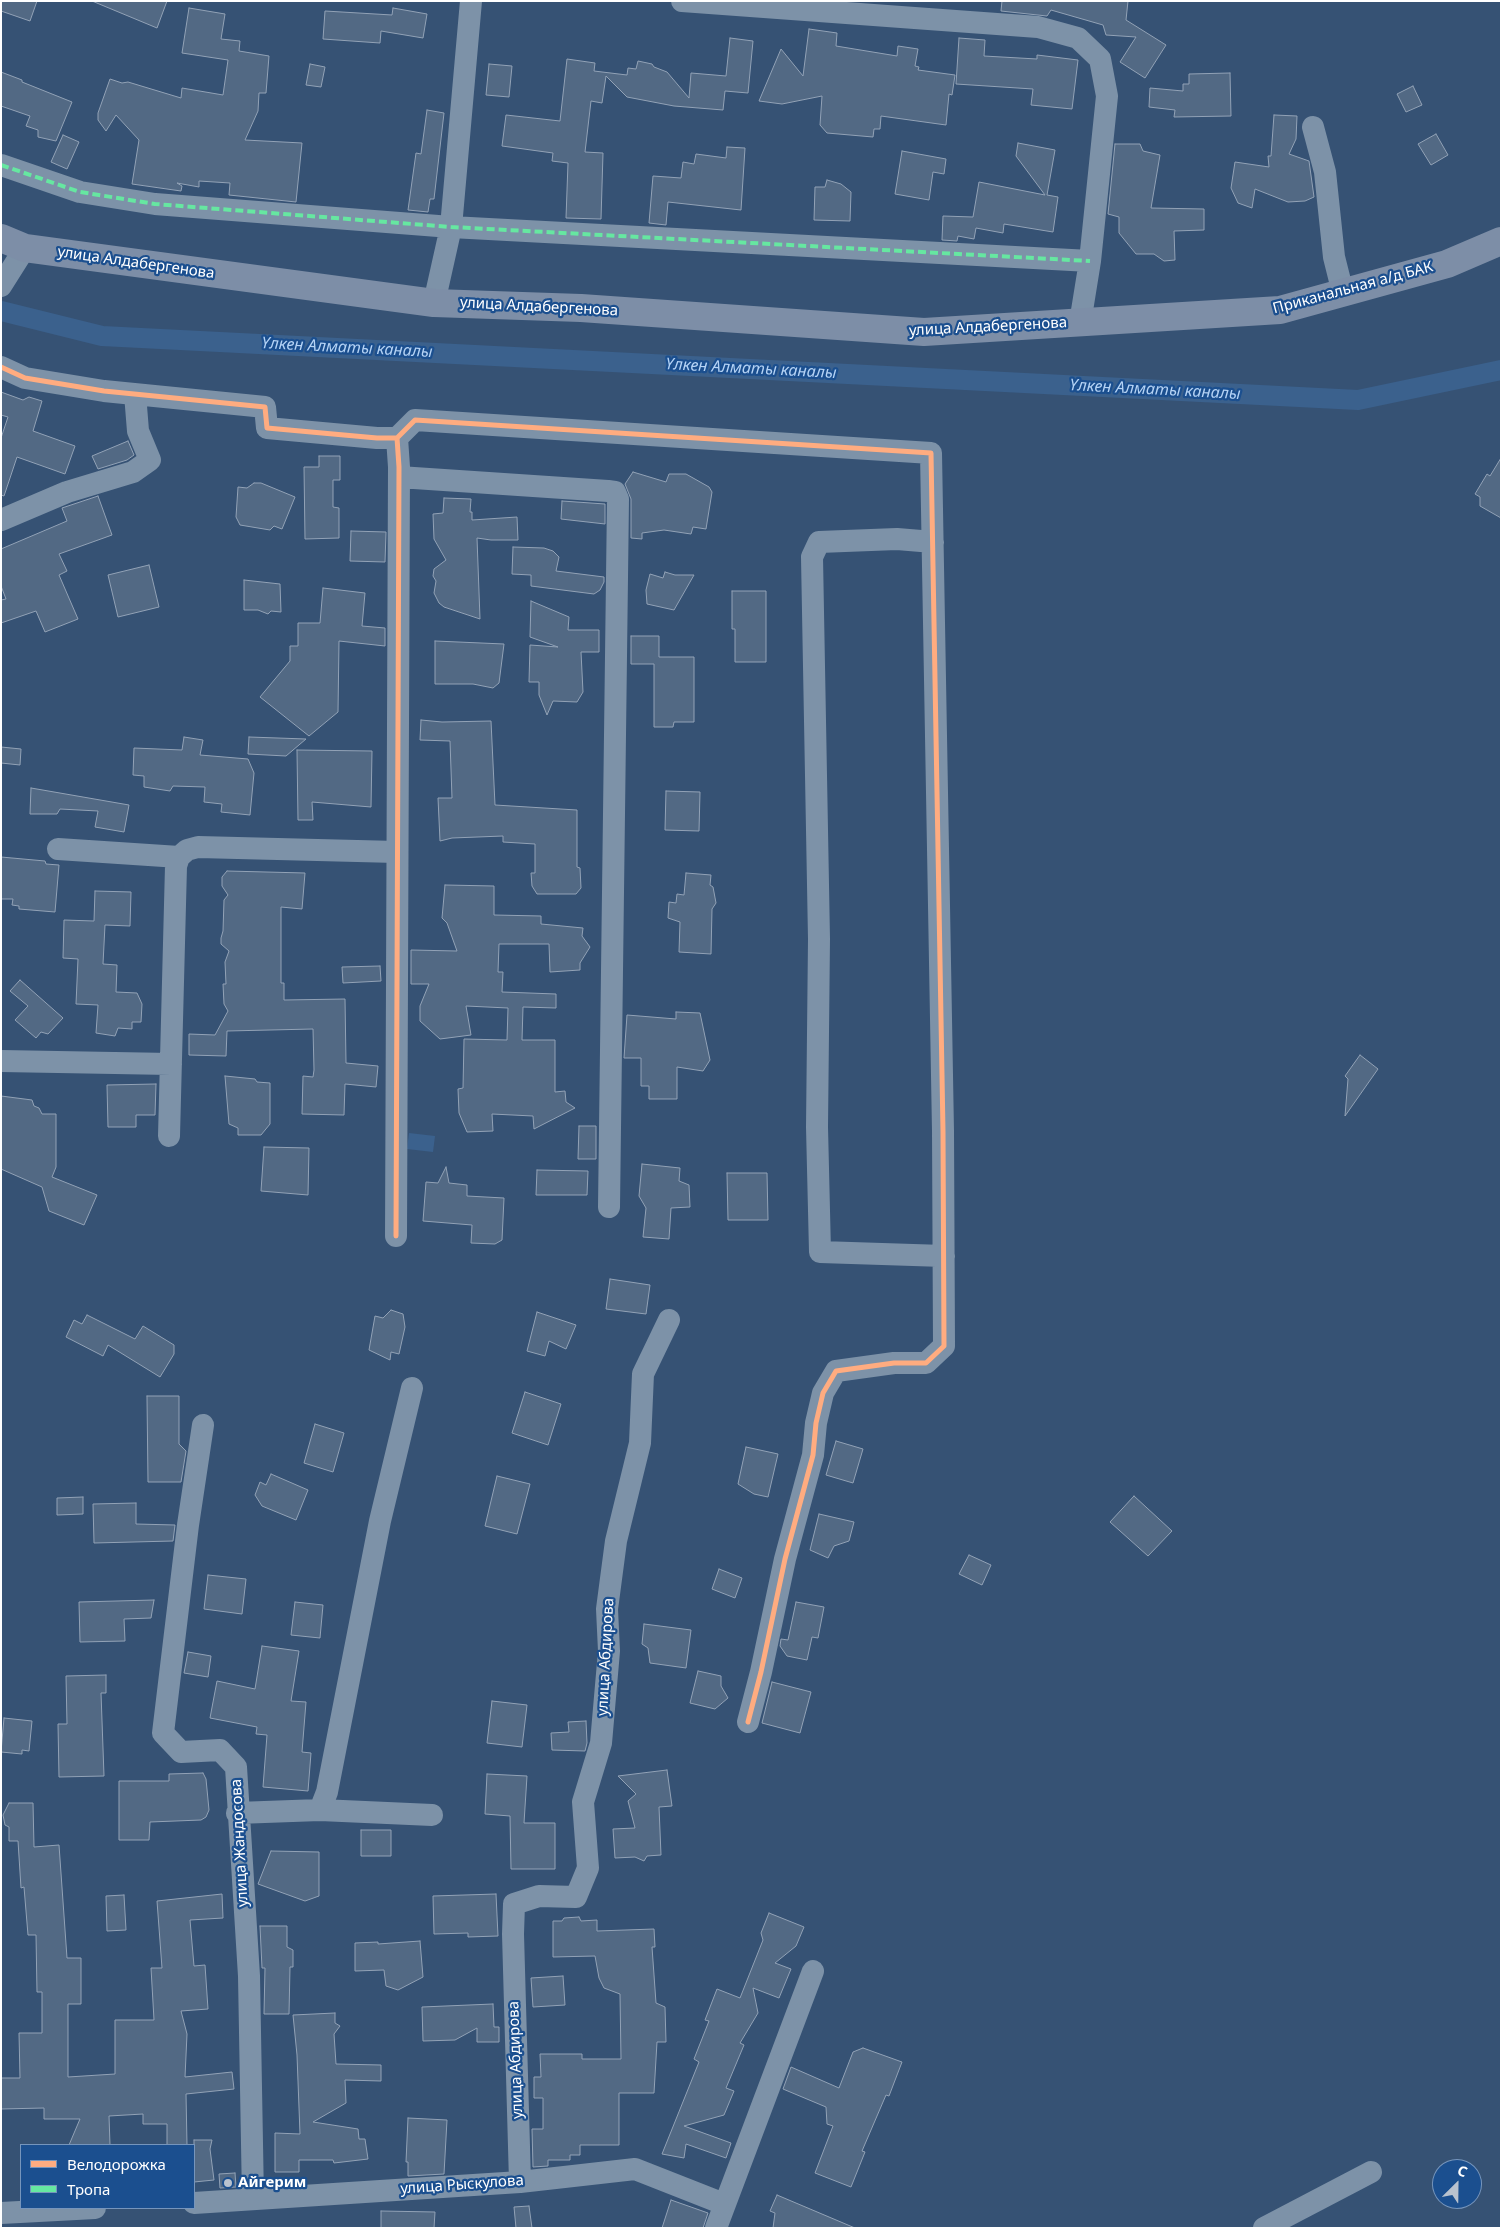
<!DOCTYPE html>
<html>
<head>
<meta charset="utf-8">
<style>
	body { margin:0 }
	#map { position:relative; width:1502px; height:2229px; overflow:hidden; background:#365274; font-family:"Noto Sans",sans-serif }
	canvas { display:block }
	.frame { position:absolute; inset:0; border:2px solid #fff; pointer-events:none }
	.legend { position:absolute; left:20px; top:2144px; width:175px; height:65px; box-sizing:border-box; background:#1b4f8f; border:1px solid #7695bc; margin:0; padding:6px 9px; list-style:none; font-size:15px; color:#fff }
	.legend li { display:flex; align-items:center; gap:10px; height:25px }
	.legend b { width:25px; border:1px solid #7695bc }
	.north { position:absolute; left:1432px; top:2159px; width:50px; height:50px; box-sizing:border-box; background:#1b4f8f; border:1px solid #7695bc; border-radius:50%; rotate:23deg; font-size:14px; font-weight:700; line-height:20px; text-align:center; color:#fff }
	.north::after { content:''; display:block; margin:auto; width:18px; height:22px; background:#b9c2ce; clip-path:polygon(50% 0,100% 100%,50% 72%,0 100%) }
</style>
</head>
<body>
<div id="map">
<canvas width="1502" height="2229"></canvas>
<div class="frame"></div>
<ul class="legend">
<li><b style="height:6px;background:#ffac80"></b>Велодорожка</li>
<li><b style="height:6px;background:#66e7a1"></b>Тропа</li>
</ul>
<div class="north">С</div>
</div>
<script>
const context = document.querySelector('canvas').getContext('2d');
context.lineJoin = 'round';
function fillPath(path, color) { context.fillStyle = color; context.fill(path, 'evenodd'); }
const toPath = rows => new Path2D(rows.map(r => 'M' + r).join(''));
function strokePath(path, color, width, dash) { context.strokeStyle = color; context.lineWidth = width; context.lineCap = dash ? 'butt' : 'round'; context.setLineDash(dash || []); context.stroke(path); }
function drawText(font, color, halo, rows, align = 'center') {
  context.font = font + ' "Noto Sans",sans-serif'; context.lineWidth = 4.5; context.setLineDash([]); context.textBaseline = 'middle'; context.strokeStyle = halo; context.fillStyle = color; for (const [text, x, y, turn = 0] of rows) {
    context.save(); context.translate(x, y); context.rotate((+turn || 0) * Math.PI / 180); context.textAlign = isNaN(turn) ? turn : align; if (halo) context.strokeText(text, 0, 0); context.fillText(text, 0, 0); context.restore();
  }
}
const water = toPath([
	[409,1133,435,1136,433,1152,407,1149]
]);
const canal = toPath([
	[1,311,102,336,1358,400,1501,370]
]);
const building = toPath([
	[1,1,37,1,30,21,1,11,1,1],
	[92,1,167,1,157,28,92,1],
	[1002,1,1128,1,1126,20,1166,45,1145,78,1120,62,1136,37,1106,35,1103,25,1051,10,1047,16,1001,11,1002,1],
	[189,8,225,14,221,39,240,41,239,51,269,56,266,93,259,93,258,111,245,140,302,143,296,202,229,195,230,183,199,181,199,187,177,183,182,186,181,191,132,184,139,140,116,115,106,131,98,120,98,113,110,79,122,83,128,82,181,98,182,88,223,95,228,60,182,53,189,8],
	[393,8,427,14,423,38,381,31,380,43,323,39,325,11,392,15,393,8],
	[809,29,837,33,836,46,897,56,898,46,918,49,915,66,919,67,918,70,955,75,952,95,949,94,946,125,881,116,880,129,874,129,873,137,827,133,820,125,822,96,782,104,759,101,781,49,803,76,809,29],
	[730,38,753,41,748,93,725,91,723,110,674,106,627,97,606,76,602,103,591,101,585,152,603,153,601,219,566,218,568,163,552,161,553,153,502,146,506,115,560,121,567,59,595,63,594,71,627,75,628,68,636,69,638,61,652,64,654,67,667,72,689,98,691,73,726,76,730,38],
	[959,38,985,40,984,56,1037,59,1037,55,1078,60,1072,109,1031,105,1033,89,956,84,959,38],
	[310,64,325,67,321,87,306,85,310,64],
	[489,64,512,66,509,97,486,95,489,64],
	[1,72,22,80,22,82,72,102,56,141,38,137,38,130,26,126,30,116,1,106,1,72],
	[1230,73,1231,116,1174,117,1175,110,1149,107,1150,88,1183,91,1183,84,1189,84,1189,74,1230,73],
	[1413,86,1422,105,1406,112,1397,94,1413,86],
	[427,110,444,113,434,199,430,199,428,212,408,210,416,153,421,154,427,110],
	[1274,115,1297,116,1296,139,1289,154,1309,161,1314,197,1305,201,1288,202,1255,189,1252,208,1238,203,1231,188,1235,162,1269,167,1268,156,1271,156,1274,115],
	[1436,134,1448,155,1431,165,1418,144,1436,134],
	[63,135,79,142,67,169,51,162,63,135],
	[1018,143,1055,150,1047,195,1058,197,1053,232,1004,224,1003,233,976,228,974,239,958,236,957,241,942,240,943,216,973,217,979,182,1045,195,1016,156,1018,143],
	[1115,144,1140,144,1143,151,1160,155,1151,208,1204,209,1204,230,1174,231,1175,260,1164,261,1154,254,1136,254,1119,233,1119,217,1108,214,1115,144],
	[727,147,745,148,741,210,668,202,666,225,649,223,653,176,681,178,683,162,694,164,696,154,726,158,727,147],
	[902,151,946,159,944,174,933,172,929,200,895,194,902,151],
	[827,180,841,184,851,192,850,221,814,220,815,187,825,187,827,180],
	[1,392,23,400,29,397,42,401,33,431,75,446,65,474,17,457,4,496,1,495,1,438,8,417,1,415,1,392],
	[128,441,134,455,127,460,98,469,92,456,128,441],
	[319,456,340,456,340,480,333,480,333,507,339,508,339,538,305,539,304,467,319,467,319,456],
	[1501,458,1501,518,1480,506,1480,497,1475,494,1487,474,1490,476,1501,458],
	[633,472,666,482,669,474,686,474,709,487,712,492,706,529,693,527,691,534,664,530,642,533,642,539,631,538,631,499,625,484,633,472],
	[254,483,261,483,295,497,282,529,274,526,270,530,240,525,236,517,238,487,247,488,254,483],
	[98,496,112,535,59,554,67,571,59,575,78,619,45,632,36,611,1,623,1,600,6,599,1,586,1,549,67,521,62,508,98,496],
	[444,498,471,499,470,512,472,512,472,520,517,517,518,540,491,540,477,538,480,619,444,607,439,603,434,593,436,581,433,576,434,569,446,560,434,539,433,514,443,513,444,498],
	[562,501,605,504,605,524,561,519,562,501],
	[351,531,386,532,385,562,350,561,351,531],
	[513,547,544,548,553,551,559,557,556,571,604,577,604,582,600,590,594,594,531,586,531,575,512,574,513,547],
	[149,565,159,607,118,617,108,575,149,565],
	[665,572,675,575,694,575,674,610,647,604,646,590,650,574,663,578,665,572],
	[244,580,280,584,281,612,271,611,268,614,258,610,244,610,244,580],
	[323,588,365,593,362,626,385,628,385,646,339,641,338,712,309,736,260,697,290,661,290,646,298,646,298,623,320,623,323,588],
	[732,591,766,591,766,662,735,662,735,629,732,629,732,591],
	[531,601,569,617,568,630,599,630,599,652,581,652,583,692,577,702,553,701,547,715,539,695,539,682,529,682,530,645,558,647,530,637,531,601],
	[631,636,659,636,659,657,694,657,694,722,674,722,673,727,654,727,654,664,631,664,631,636],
	[435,641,504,644,499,683,493,688,473,684,435,684,435,641],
	[421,720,442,722,491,721,495,805,577,810,577,867,580,868,581,888,576,894,537,894,532,886,531,873,535,873,535,844,503,842,503,836,452,838,440,841,438,798,452,798,450,741,420,740,421,720],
	[184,737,203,740,200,755,248,759,254,773,250,815,221,812,222,804,204,802,205,787,173,786,170,791,144,787,144,776,133,775,134,748,182,750,184,737],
	[249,737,306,739,286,756,248,754,249,737],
	[1,747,21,749,20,765,1,763,1,747],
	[297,750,372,751,371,807,312,802,313,820,298,820,297,750],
	[31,788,129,805,124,832,95,827,98,811,60,809,57,814,30,814,31,788],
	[666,791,700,792,699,831,665,830,666,791],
	[1,857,45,861,46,864,59,865,55,912,19,909,19,906,12,905,13,899,1,899,1,857],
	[227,871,305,873,302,909,281,907,281,983,284,983,284,1000,345,999,346,1063,378,1066,376,1087,345,1084,344,1115,302,1114,303,1076,313,1077,314,1070,313,1029,227,1031,226,1056,189,1055,189,1034,215,1035,228,1011,224,1004,223,984,226,984,225,962,229,951,221,944,221,938,223,931,224,900,228,895,222,886,222,877,227,871],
	[686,873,711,875,710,885,713,887,716,903,712,909,711,954,679,952,680,922,668,918,669,902,676,903,677,894,684,895,686,873],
	[445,885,494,886,494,915,541,916,541,924,583,928,582,936,590,947,580,963,580,970,550,972,549,944,499,944,498,972,503,972,502,992,556,994,556,1008,523,1007,522,1040,555,1040,555,1092,565,1091,566,1102,575,1108,534,1129,533,1116,492,1114,493,1131,467,1132,459,1113,458,1089,463,1088,464,1039,507,1040,508,1008,466,1006,471,1035,440,1039,420,1021,420,1006,429,984,411,984,411,950,457,951,447,923,442,918,445,885],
	[95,891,131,892,130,926,105,925,103,964,117,965,116,992,137,993,142,1004,141,1022,132,1022,132,1029,118,1028,115,1036,96,1033,98,1005,76,1004,78,959,63,958,64,920,94,921,95,891],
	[380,966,381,981,343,983,342,967,380,966],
	[20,980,63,1018,48,1034,41,1032,36,1038,15,1020,28,1006,10,991,20,980],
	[676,1012,700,1013,710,1060,703,1071,677,1067,677,1099,649,1099,649,1086,641,1086,641,1058,624,1058,627,1015,676,1019,676,1012],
	[1360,1055,1378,1069,1345,1116,1348,1079,1345,1076,1360,1055],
	[225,1076,255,1079,257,1082,270,1083,270,1124,261,1135,238,1135,238,1128,229,1124,225,1076],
	[156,1084,155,1115,136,1115,136,1127,108,1127,107,1085,156,1084],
	[1,1096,32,1100,34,1106,39,1108,42,1114,56,1114,56,1167,52,1177,97,1195,84,1225,49,1211,42,1187,1,1169,1,1096],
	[579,1126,596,1126,596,1159,578,1159,579,1126],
	[264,1147,309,1148,308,1195,261,1191,264,1147],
	[642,1164,680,1168,679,1181,689,1185,690,1207,671,1208,669,1239,643,1237,646,1208,639,1196,642,1164],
	[446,1167,449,1183,467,1185,467,1196,504,1198,502,1240,495,1244,471,1243,472,1225,423,1221,426,1182,438,1183,446,1167],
	[537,1170,588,1171,587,1195,536,1195,537,1170],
	[727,1173,767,1173,768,1220,728,1220,727,1173],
	[610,1279,650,1285,646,1314,606,1309,610,1279],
	[391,1310,403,1314,405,1327,399,1354,391,1352,390,1360,369,1350,375,1316,383,1318,391,1310],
	[537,1312,576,1325,566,1349,549,1341,545,1356,527,1351,537,1312],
	[87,1315,135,1339,143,1326,174,1345,174,1354,160,1377,108,1345,103,1356,66,1337,74,1320,82,1324,87,1315],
	[525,1392,561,1404,548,1445,512,1433,525,1392],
	[147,1396,179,1396,179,1444,186,1451,181,1482,148,1482,147,1396],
	[315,1424,344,1433,333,1472,304,1463,315,1424],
	[836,1441,863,1449,853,1483,826,1475,836,1441],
	[746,1447,778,1454,768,1497,754,1494,738,1484,746,1447],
	[271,1474,308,1490,296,1520,262,1506,255,1495,260,1482,266,1485,271,1474],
	[497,1476,530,1484,517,1534,485,1526,497,1476],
	[1134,1496,1172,1531,1148,1556,1110,1522,1134,1496],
	[83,1497,83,1514,57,1515,57,1498,83,1497],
	[136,1503,136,1524,175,1525,173,1541,94,1543,93,1504,136,1503],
	[819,1514,854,1522,849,1541,834,1546,828,1558,810,1550,819,1514],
	[969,1555,991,1565,982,1585,959,1574,969,1555],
	[719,1569,742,1578,735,1598,712,1589,719,1569],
	[208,1575,246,1579,242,1614,204,1609,208,1575],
	[154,1600,151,1618,124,1619,125,1641,80,1642,79,1602,154,1600],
	[295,1602,323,1605,320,1638,291,1635,295,1602],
	[796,1602,824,1607,818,1638,812,1637,807,1660,787,1656,780,1646,781,1639,788,1640,796,1602],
	[644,1624,691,1630,686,1668,650,1663,648,1648,642,1644,644,1624],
	[262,1646,299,1651,291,1701,306,1702,302,1752,311,1753,308,1791,263,1787,267,1735,256,1734,257,1727,210,1718,217,1681,255,1689,262,1646],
	[188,1652,211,1656,208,1677,184,1673,188,1652],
	[698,1671,721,1676,721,1686,728,1698,715,1709,690,1703,698,1671],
	[106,1675,106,1693,101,1693,104,1776,59,1777,58,1724,67,1724,66,1676,106,1675],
	[772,1682,811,1692,800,1733,762,1723,772,1682],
	[492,1701,527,1705,522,1747,487,1743,492,1701],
	[4,1718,32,1721,29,1751,22,1750,22,1754,1,1752,4,1718],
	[586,1721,587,1743,585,1751,552,1750,551,1733,569,1732,568,1722,586,1721],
	[667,1770,672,1806,659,1807,661,1855,647,1856,644,1861,635,1857,615,1858,613,1829,635,1828,628,1801,636,1794,618,1776,667,1770],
	[203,1773,206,1779,209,1810,206,1817,201,1820,150,1822,149,1840,119,1840,119,1781,169,1781,169,1774,203,1773],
	[487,1774,527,1776,524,1823,555,1823,555,1869,511,1869,510,1816,485,1814,487,1774],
	[9,1803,33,1803,34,1847,59,1845,67,1958,81,1958,81,2004,68,2004,68,2077,115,2074,115,2020,154,2020,151,1968,162,1968,157,1901,222,1894,223,1918,190,1920,194,1966,205,1965,208,2009,181,2011,187,2034,185,2077,232,2072,234,2089,186,2094,187,2145,167,2145,167,2124,143,2124,143,2114,109,2116,110,2145,69,2145,80,2119,44,2119,44,2108,1,2109,1,2078,20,2078,19,2033,42,2033,42,1992,37,1992,36,1935,28,1935,24,1887,21,1888,18,1841,9,1841,9,1827,5,1825,3,1815,9,1803],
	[361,1830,391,1830,391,1856,361,1856,361,1830],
	[271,1851,319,1852,319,1896,305,1901,258,1884,271,1851],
	[496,1894,498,1936,468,1937,468,1933,434,1934,433,1896,496,1894],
	[124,1895,126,1930,107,1931,106,1896,124,1895],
	[769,1913,804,1927,796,1946,775,1963,791,1969,779,1998,753,1988,758,2013,740,2043,744,2045,726,2088,734,2091,724,2115,684,2126,731,2143,726,2158,686,2144,684,2158,662,2154,699,2062,694,2059,709,2021,705,2020,717,1989,740,1998,763,1940,761,1933,769,1913],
	[579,1917,581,1921,597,1920,597,1931,654,1929,655,1947,652,1947,656,2003,665,2007,666,2042,657,2042,654,2093,619,2093,619,2145,580,2145,580,2155,570,2155,570,2160,548,2160,548,2166,533,2167,532,2129,543,2129,543,2098,534,2098,534,2077,541,2077,540,2054,582,2054,582,2059,621,2059,620,1994,604,1988,599,1978,595,1956,553,1957,553,1921,562,1921,564,1918,579,1917],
	[260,1926,287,1926,287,1947,293,1950,293,1967,290,1967,289,2014,264,2014,265,1968,262,1968,260,1926],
	[420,1941,423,1977,398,1990,386,1986,384,1970,355,1971,355,1943,378,1942,378,1944,420,1941],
	[563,1976,565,2005,533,2007,531,1978,563,1976],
	[493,2004,494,2027,499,2027,499,2042,477,2042,477,2028,455,2040,423,2041,422,2007,493,2004],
	[335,2013,335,2023,340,2026,334,2034,336,2064,381,2065,381,2081,345,2080,346,2103,313,2122,358,2129,359,2139,365,2139,368,2159,334,2163,333,2160,299,2160,299,2172,275,2172,275,2133,300,2134,297,2055,293,2015,335,2013],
	[863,2048,902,2062,889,2096,886,2095,862,2151,865,2152,851,2187,815,2173,833,2126,827,2124,826,2107,783,2089,791,2067,839,2088,853,2052,863,2048],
	[408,2118,447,2120,444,2174,408,2176,408,2162,406,2162,408,2118],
	[194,2140,212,2140,210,2149,214,2180,194,2182,194,2140],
	[235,2173,236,2187,220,2188,219,2174,235,2173],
	[777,2195,855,2228,773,2228,775,2213,770,2211,777,2195],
	[671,2200,708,2213,703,2228,662,2228,671,2200],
	[529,2206,532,2228,516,2228,514,2207,529,2206],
	[381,2211,435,2212,434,2228,381,2228,381,2211]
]);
const minor = toPath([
	[682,1,1038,27,1078,38,1100,59,1107,96,1090,261,1080,323],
	[1313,127,1325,172,1334,257,1343,293],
	[1,165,80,192,155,204,451,227,1090,261],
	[1,286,25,248],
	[434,303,451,227,471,1],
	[1,367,25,378,104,391,265,407,267,428,377,438,397,438,399,467,396,1236],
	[397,438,415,420,931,453,943,1131,944,1346,926,1363,894,1363,836,1371,823,1393,816,1423,813,1455,785,1559,761,1672,748,1722],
	[399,477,608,491,615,492,618,499,609,1207],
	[1,520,67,492,133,472,150,460,138,431,135,394],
	[933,542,897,539,819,542,812,557,819,939,817,1127,820,1252,944,1256],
	[58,849,179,857],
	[1,1061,171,1064],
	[169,1136,176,866,179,857,187,850,198,847,397,852],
	[203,1425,188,1525,163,1733,181,1752,220,1750,236,1767,249,1976,253,2199],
	[320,1810,432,1815],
	[237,1813,320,1810,327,1792,380,1521,412,1388],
	[520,2182,513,1934,514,1904,539,1896,576,1897,588,1868,583,1802,601,1743,609,1651,607,1609,616,1541,640,1443,643,1374,669,1320],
	[194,2203,520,2182,635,2169,724,2204],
	[1,2213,95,2208],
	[716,2228,813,1971],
	[1264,2228,1371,2172]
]);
const major = toPath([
	[1,238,25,248,434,303,581,308,924,332,1280,310,1447,264,1501,241]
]);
const quiet = toPath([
	[1,165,80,192,155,204,451,227,1090,261]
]);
const cycleway = toPath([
	[1,367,25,378,104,391,265,407,267,428,377,438,397,438,399,467,396,1236],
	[397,438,415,420,931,453,943,1131,944,1346,926,1363,894,1363,836,1371,823,1393,816,1423,813,1455,785,1559,761,1672,748,1722]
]);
const markers = [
	[228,2183,5,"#b9c2ce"]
];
const streetNames = [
	["улица Алдабергенова",136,263,8],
	["Приканальная а/д БАК",1353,288,-15],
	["улица Алдабергенова",539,307,3],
	["улица Алдабергенова",988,327,-3],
	["улица Абдирова",606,1657,-87],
	["улица Жандосова",240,1843,-93],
	["улица Абдирова",516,2060,-92],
	["улица Рыскулова",462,2185,-4]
];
const poiNames = [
	["Айгерим",238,2183]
];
const waterNames = [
	["Үлкен Алматы каналы",347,348,3],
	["Үлкен Алматы каналы",751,369,3],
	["Үлкен Алматы каналы",1155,390,3]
];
fillPath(water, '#3b618d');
strokePath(canal, '#3b618d', 20);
fillPath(building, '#526984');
strokePath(building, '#92a2b6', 1);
strokePath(minor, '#7d92a8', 22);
strokePath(major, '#7d8ea7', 28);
strokePath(quiet, '#66e7a1', 4, [8, 4]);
strokePath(cycleway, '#ffac80', 5);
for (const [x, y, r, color] of markers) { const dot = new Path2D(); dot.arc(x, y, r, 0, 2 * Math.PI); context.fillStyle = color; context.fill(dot); strokePath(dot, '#1b4f8f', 2); }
drawText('15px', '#fff', '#1b4f8f', streetNames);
drawText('bold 15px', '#fff', '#1b4f8f', poiNames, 'left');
drawText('italic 16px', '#b5d3f5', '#1b4f8f', waterNames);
</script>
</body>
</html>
